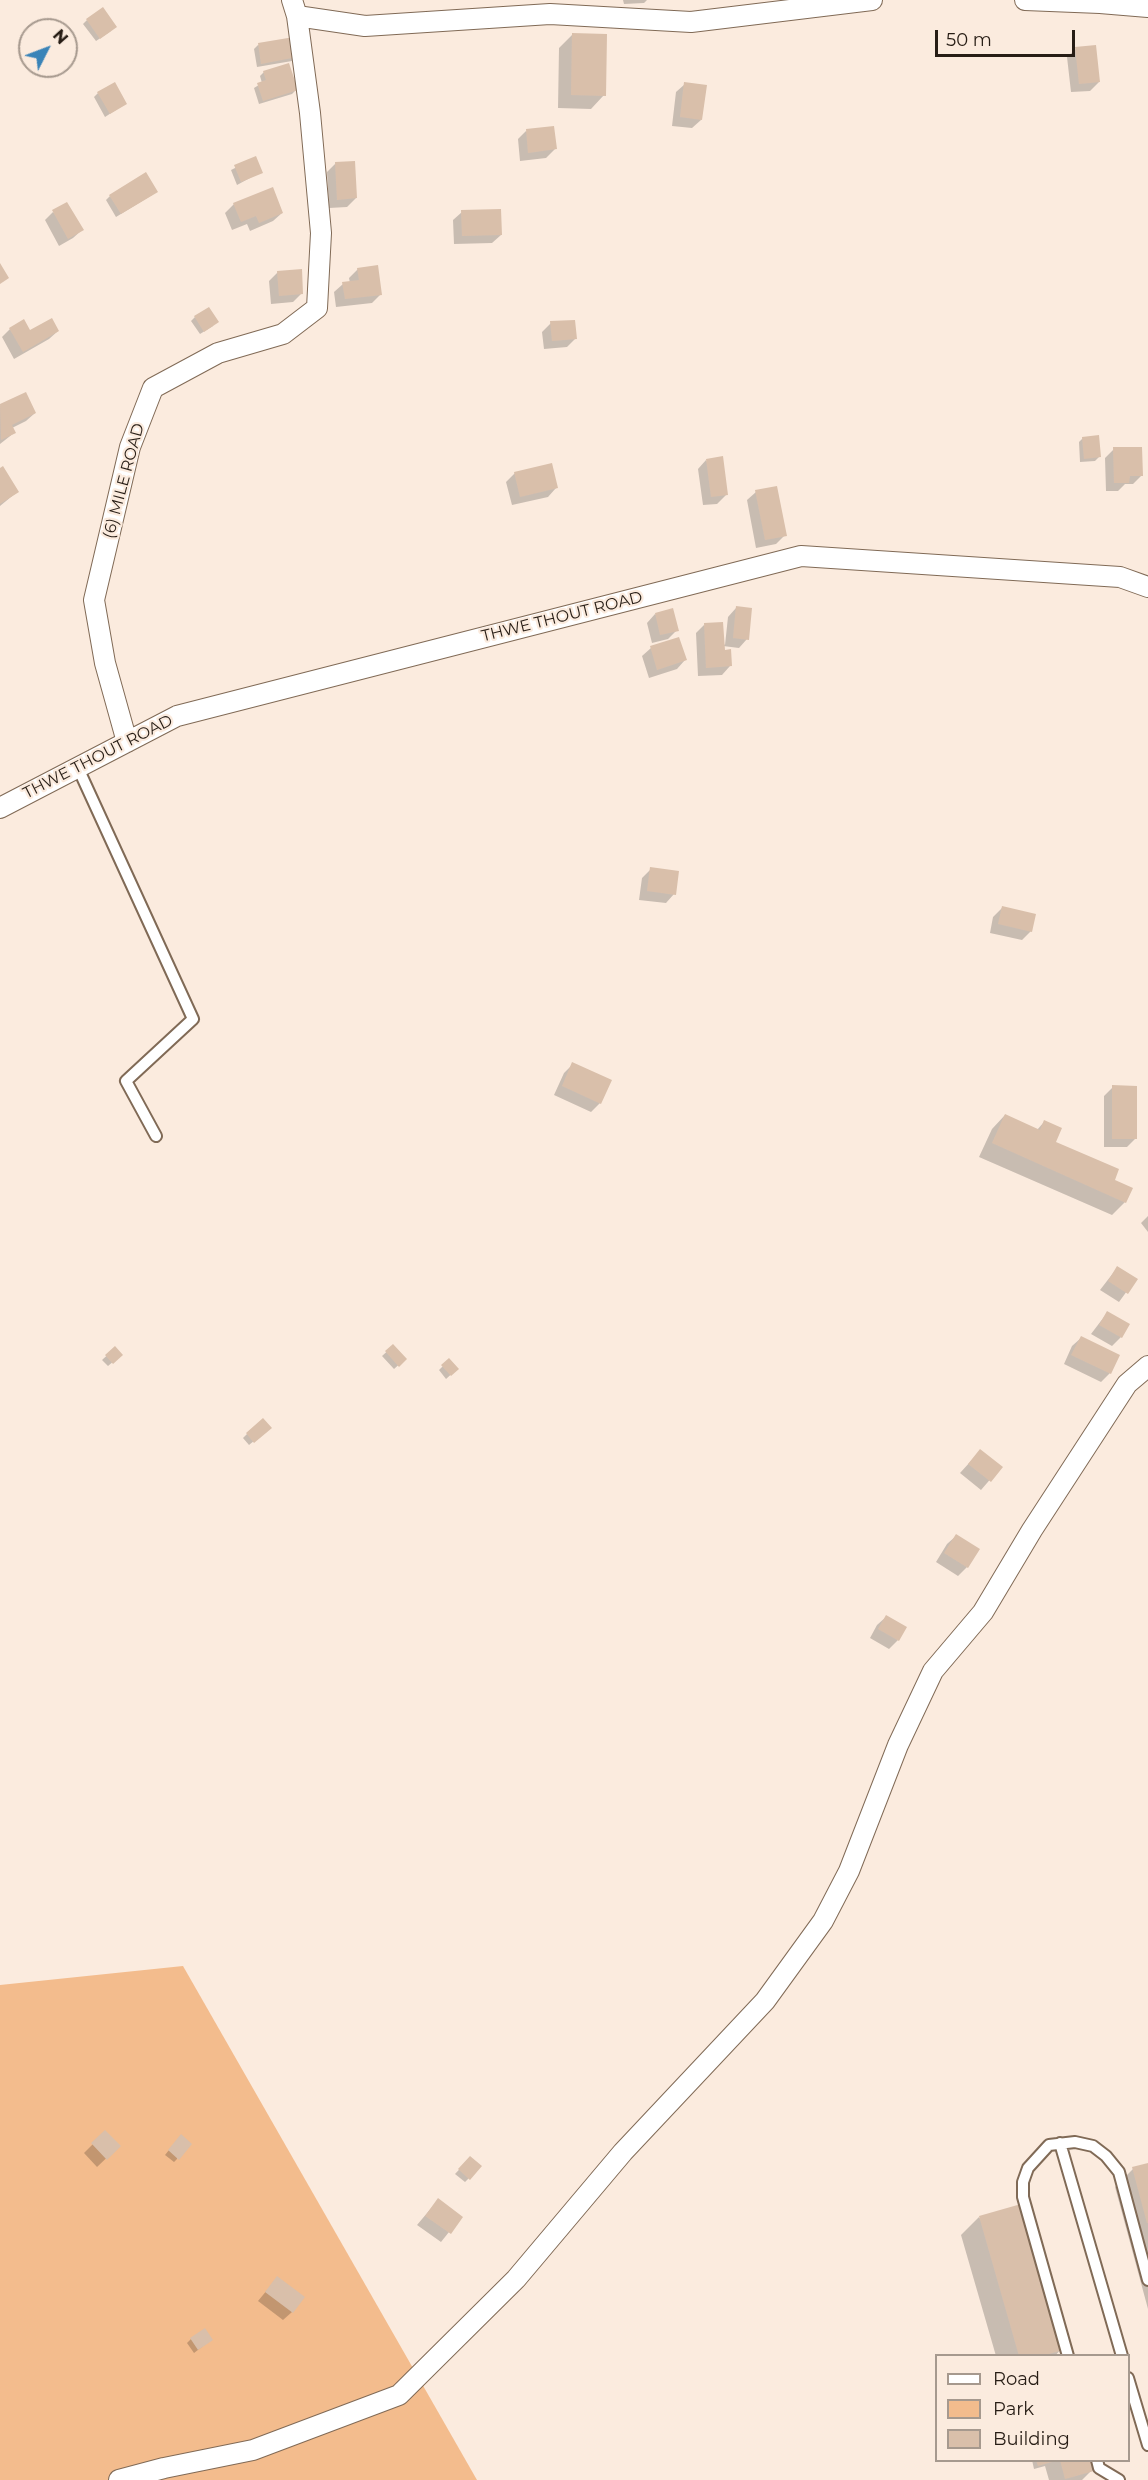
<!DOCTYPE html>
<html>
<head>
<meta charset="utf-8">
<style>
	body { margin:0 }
	#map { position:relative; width:1148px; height:2480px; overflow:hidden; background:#fbebde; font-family:Montserrat,sans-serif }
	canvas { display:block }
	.legend { position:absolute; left:935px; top:2354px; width:195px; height:108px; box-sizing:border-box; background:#fbebde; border:2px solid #a6998e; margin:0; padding:8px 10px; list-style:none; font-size:18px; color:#271d15 }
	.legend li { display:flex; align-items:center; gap:12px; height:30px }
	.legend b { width:30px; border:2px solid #a6998e }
	.north { position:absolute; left:18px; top:18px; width:60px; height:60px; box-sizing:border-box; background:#fbebde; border:2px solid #a6998e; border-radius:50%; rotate:48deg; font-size:16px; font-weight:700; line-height:24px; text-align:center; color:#271d15 }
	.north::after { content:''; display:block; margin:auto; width:21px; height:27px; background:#3a84b8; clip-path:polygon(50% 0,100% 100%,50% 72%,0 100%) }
	.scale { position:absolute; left:935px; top:30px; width:140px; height:27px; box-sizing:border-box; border:3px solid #271d15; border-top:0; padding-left:8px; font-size:18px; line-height:21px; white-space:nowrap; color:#271d15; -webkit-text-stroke:4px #fbebde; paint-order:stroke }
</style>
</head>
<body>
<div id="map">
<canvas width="1148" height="2480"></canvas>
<ul class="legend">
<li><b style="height:8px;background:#fff"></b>Road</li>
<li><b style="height:16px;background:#f3bc8d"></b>Park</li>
<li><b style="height:16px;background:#d9bfaa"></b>Building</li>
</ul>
<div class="north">N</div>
<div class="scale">50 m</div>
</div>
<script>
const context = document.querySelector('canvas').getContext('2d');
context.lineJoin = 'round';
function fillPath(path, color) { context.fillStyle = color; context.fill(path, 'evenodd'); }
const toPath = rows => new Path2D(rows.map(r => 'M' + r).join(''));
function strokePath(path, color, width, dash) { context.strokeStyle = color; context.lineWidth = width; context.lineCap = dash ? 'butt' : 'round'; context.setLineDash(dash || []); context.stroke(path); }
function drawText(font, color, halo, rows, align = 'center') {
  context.font = font + ' Montserrat,sans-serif'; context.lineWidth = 4.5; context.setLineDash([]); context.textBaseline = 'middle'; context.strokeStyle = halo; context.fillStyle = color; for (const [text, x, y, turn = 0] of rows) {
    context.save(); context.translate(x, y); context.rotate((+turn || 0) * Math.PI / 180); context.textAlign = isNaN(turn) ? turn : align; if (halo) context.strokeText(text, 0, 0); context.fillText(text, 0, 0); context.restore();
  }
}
const green = toPath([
	[183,1966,477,2480,0,2480,0,1985]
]);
const shadow = toPath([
	[623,0,647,0,644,3,624,4],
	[87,20,111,31,96,41,83,24],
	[572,35,604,95,591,109,558,108,559,48],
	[258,45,296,57,292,61,257,67,254,49],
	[1076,49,1099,82,1090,91,1071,92,1067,57],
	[264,72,296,90,292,94,259,104,254,88,262,83,260,76],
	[685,84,701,120,692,128,672,126,676,92],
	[98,93,125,104,105,117,94,97],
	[526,131,555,149,546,158,520,161,518,139],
	[255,158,261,172,237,185,231,170],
	[336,163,356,198,347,207,329,208,327,172],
	[152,195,116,217,106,200,110,196],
	[234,204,282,213,273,221,250,231,247,224,232,230,225,213],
	[53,212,82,230,73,238,59,246,45,220],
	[462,212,501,235,492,243,454,244,453,220],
	[358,269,380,295,372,303,336,307,334,292,343,284,350,283,349,278],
	[278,272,302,293,293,302,271,304,269,281],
	[195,317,213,326,200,334,191,321],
	[551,323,575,339,567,347,544,349,542,332],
	[10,329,30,332,58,331,49,339,14,359,2,337],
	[25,394,35,413,26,421,12,428,14,433,0,444,0,406],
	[1083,438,1099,457,1095,461,1080,462,1079,442],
	[1114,449,1142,475,1133,484,1125,484,1118,491,1106,491,1105,458],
	[706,460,726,495,717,504,703,505,698,469],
	[0,469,17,492,0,506],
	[515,473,556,488,548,497,512,505,506,482],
	[756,492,785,535,776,544,756,548,747,500],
	[736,608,747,639,739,648,723,646,730,666,722,675,698,676,696,633,704,625,725,645,728,617],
	[655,614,677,630,668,639,652,643,647,623],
	[651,648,685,660,677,669,649,678,642,656],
	[651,869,674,894,666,903,639,900,642,878],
	[1002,908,1031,931,1022,940,990,933,993,917],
	[573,1064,600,1103,591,1112,554,1095,564,1073],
	[1113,1087,1135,1139,1127,1147,1104,1147,1104,1096],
	[1005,1115,1037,1130,1044,1122,1054,1142,1113,1181,1125,1202,1112,1215,979,1157,992,1129],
	[1148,1216,1148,1232,1141,1223],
	[1117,1268,1135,1280,1119,1302,1100,1290],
	[1107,1313,1121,1337,1112,1346,1091,1334],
	[1081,1338,1110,1373,1101,1382,1064,1364,1072,1346],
	[393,1346,405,1359,394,1369,382,1356],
	[115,1348,121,1355,108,1366,102,1360],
	[449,1360,457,1369,446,1379,439,1370],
	[266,1431,249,1445,243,1438,247,1434],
	[980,1451,1000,1468,981,1490,960,1473],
	[956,1536,978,1550,967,1567,958,1576,936,1562,947,1544],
	[886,1617,905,1627,898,1640,889,1649,870,1638,877,1625],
	[105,2132,119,2146,97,2167,84,2153],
	[177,2140,177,2159,174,2162,165,2155],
	[470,2158,480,2167,465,2182,455,2174],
	[1148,2165,1148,2309,1115,2187,1133,2169],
	[438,2200,461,2217,441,2242,417,2225],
	[979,2217,1061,2349,1055,2356,996,2356,961,2235],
	[277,2278,292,2312,283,2320,258,2301],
	[191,2339,211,2340,194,2353,187,2343],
	[1032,2460,1089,2460,1092,2470,1082,2480,1049,2480,1045,2466,1034,2469]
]);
const building = toPath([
	[103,7,117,27,100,39,86,19],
	[572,33,607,34,606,96,571,95],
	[294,37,297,57,261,64,258,43],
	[1096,45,1100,82,1079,84,1075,47],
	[289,63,298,90,263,101,257,83,266,80,263,71],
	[115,82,127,104,110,114,97,92],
	[684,82,707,85,702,120,680,117],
	[554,126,557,149,528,153,526,129],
	[256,156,263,173,241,182,234,165],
	[355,161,357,198,337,200,335,162],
	[146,172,158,192,121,214,109,195],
	[273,187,283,213,259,223,256,216,241,222,233,203],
	[67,202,84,230,68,239,52,210],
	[501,209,502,235,462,236,461,210],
	[0,263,9,278,0,284],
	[378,265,382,295,345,299,342,282,359,280,357,268],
	[302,269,303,294,279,296,277,271],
	[209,307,219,322,204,332,194,316],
	[52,318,59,331,23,352,9,328,24,319,30,330],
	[575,320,577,339,552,341,550,321],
	[26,392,36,413,12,425,16,433,1,440,0,404],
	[1099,435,1101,457,1084,459,1082,437],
	[1113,447,1142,447,1143,476,1130,476,1129,483,1114,483],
	[723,456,728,495,711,497,706,459],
	[552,463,558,488,520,497,514,472],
	[3,466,19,492,0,504,0,468],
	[777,486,787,536,765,540,755,490],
	[736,606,752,608,749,640,733,638],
	[673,608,679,631,660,635,655,613],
	[723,622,725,650,731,649,732,666,706,668,704,623],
	[679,637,687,660,657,670,650,646],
	[650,867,679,871,676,895,647,891],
	[1002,906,1036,914,1032,932,998,924],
	[572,1062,612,1080,601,1104,562,1086],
	[1112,1085,1137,1086,1137,1139,1112,1139],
	[1005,1114,1040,1130,1044,1120,1062,1128,1056,1142,1119,1169,1115,1180,1133,1188,1126,1203,992,1143],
	[1117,1266,1138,1279,1128,1294,1108,1281],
	[1107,1311,1130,1324,1122,1338,1099,1325],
	[1081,1336,1120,1355,1111,1374,1071,1355],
	[393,1344,407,1359,399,1367,385,1351],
	[115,1346,123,1355,113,1364,105,1355],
	[449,1358,459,1369,451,1376,441,1365],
	[263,1418,272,1428,254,1443,246,1433],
	[980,1449,1003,1467,991,1482,968,1464],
	[956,1534,980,1549,968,1568,944,1553],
	[886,1615,907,1627,899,1641,878,1629],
	[105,2130,121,2146,107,2160,91,2143],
	[181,2134,192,2144,179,2160,168,2150],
	[470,2156,482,2166,470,2180,458,2169],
	[1148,2163,1148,2223,1147,2223,1132,2167],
	[438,2198,463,2217,451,2234,425,2216],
	[1021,2204,1063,2350,1042,2356,1019,2356,979,2216],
	[277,2276,305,2297,293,2313,265,2292],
	[205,2328,213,2340,198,2350,190,2338],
	[1036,2460,1055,2460,1055,2461,1038,2466],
	[1060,2460,1091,2460,1094,2471,1065,2479]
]);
const lane = toPath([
	[78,768,193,1019,126,1081,156,1136],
	[1060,2143,1122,2356],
	[1068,2356,1023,2197,1023,2182,1028,2168,1049,2145,1075,2142,1093,2146,1106,2156,1119,2172,1148,2280],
	[1128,2378,1148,2445],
	[1097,2460,1099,2468,1119,2480]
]);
const street = toPath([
	[1025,0,1100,3,1148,7],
	[297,16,365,26,550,14,691,22,872,0],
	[127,742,105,663,94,600,130,447,153,388,218,353,283,334,317,308,321,233,310,113,297,16,292,0],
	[0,808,177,716,801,556,1120,577,1148,587],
	[119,2480,164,2468,253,2450,399,2395,516,2279,623,2152,765,2001,823,1921,849,1871,898,1745,933,1671,983,1612,1032,1530,1127,1384,1148,1366]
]);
const streetNames = [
	["(6) MILE ROAD",124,481,-75],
	["THWE THOUT ROAD",562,617,-14],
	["THWE THOUT ROAD",98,757,-27]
];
fillPath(green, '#f3bc8d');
fillPath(shadow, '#0003');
fillPath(building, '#d9bfaa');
strokePath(lane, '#806a56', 14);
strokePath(street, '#806a56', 22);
strokePath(lane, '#fff', 10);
strokePath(street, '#fff', 20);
drawText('16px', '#271d15', '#fbebde', streetNames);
</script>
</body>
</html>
